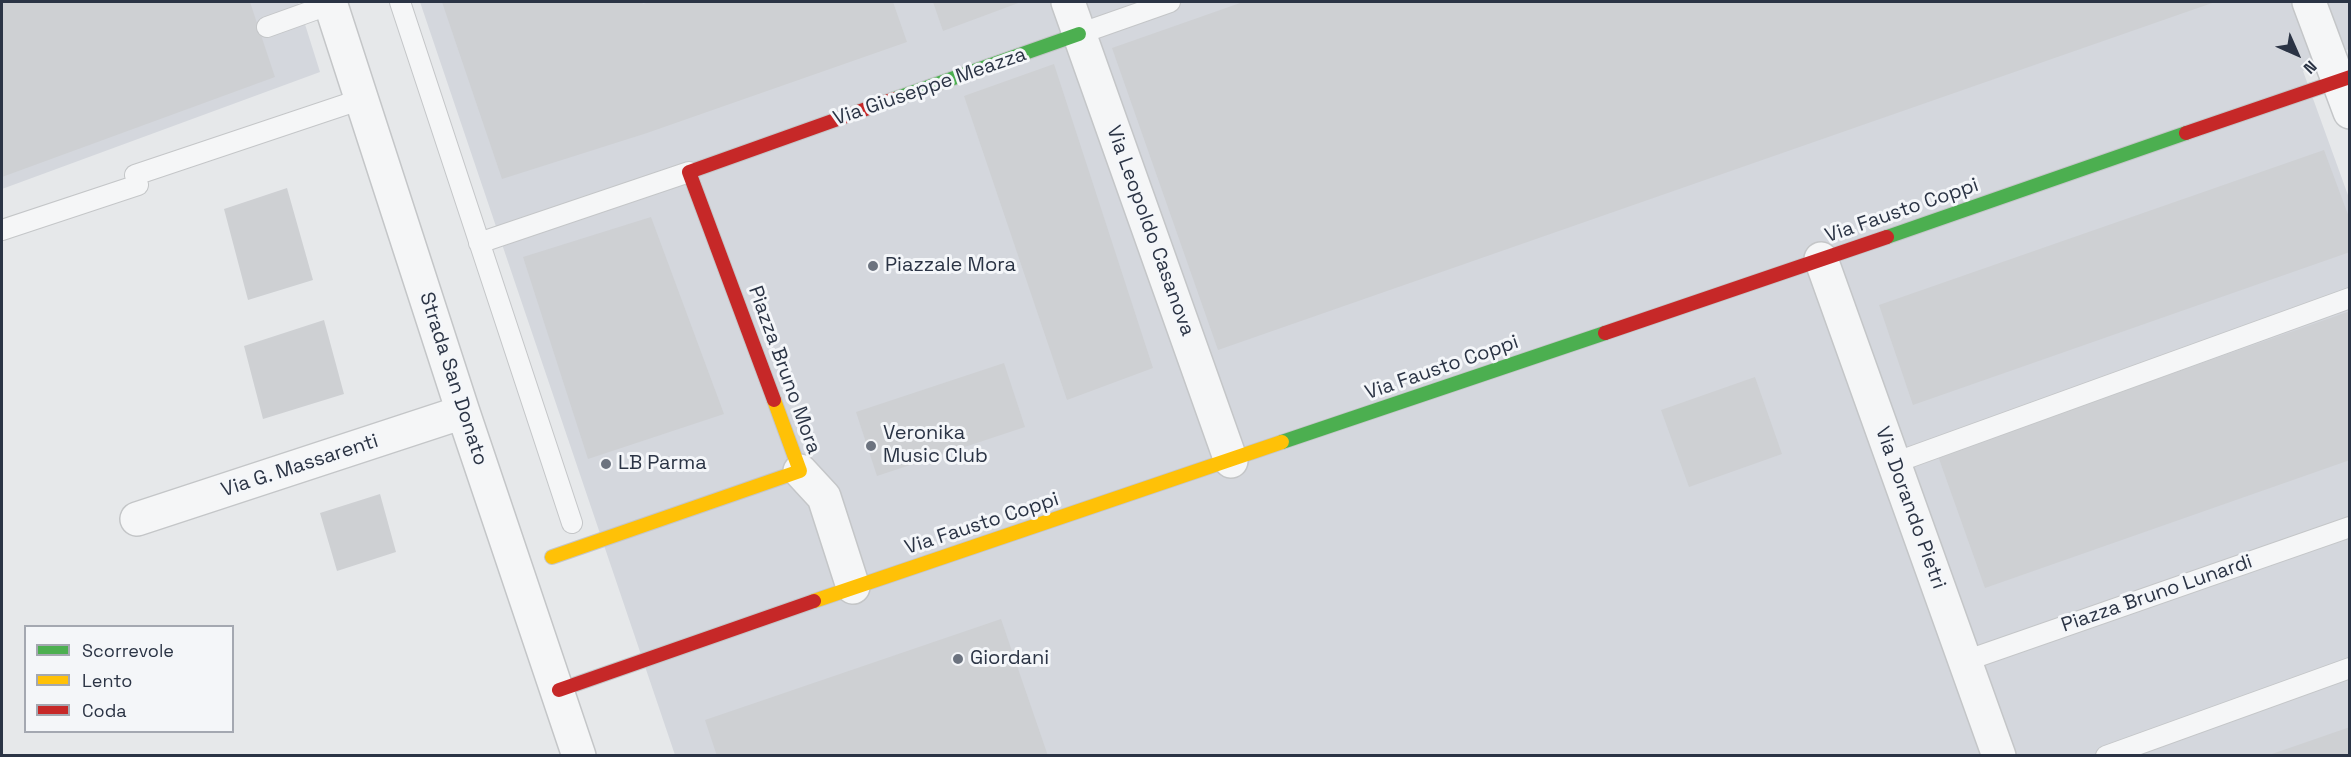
<!DOCTYPE html>
<html>
<head>
<meta charset="utf-8">
<style>
	body { margin:0 }
	#map { position:relative; width:2351px; height:757px; overflow:hidden; background:#e6e8ea; font-family:"Space Grotesk",sans-serif }
	canvas { display:block }
	.frame { position:absolute; inset:0; border:3px solid #2b3445; pointer-events:none }
	.legend { position:absolute; left:24px; top:625px; width:210px; height:108px; box-sizing:border-box; background:#f4f6f9; border:2px solid #a4a8b1; margin:0; padding:8px 10px; list-style:none; font-size:18px; color:#2b3445 }
	.legend li { display:flex; align-items:center; gap:12px; height:30px }
	.legend b { width:30px; border:2px solid #a4a8b1 }
	.north { position:absolute; left:2267px; top:24px; width:60px; height:60px; -webkit-text-stroke:4px #f4f6f9; paint-order:stroke; rotate:135deg; font-size:16px; font-weight:700; line-height:24px; text-align:center; color:#2b3445 }
	.north::after { content:''; display:block; margin:auto; width:21px; height:27px; background:#2b3445; clip-path:polygon(50% 0,100% 100%,50% 72%,0 100%) }
</style>
</head>
<body>
<div id="map">
<canvas width="2351" height="757"></canvas>
<div class="frame"></div>
<ul class="legend">
<li><b style="height:8px;background:#4caf50"></b>Scorrevole</li>
<li><b style="height:8px;background:#ffc107"></b>Lento</li>
<li><b style="height:8px;background:#c62828"></b>Coda</li>
</ul>
<div class="north">N</div>
</div>
<script>
const context = document.querySelector('canvas').getContext('2d');
context.lineJoin = 'round';
function fillPath(path, color) { context.fillStyle = color; context.fill(path, 'evenodd'); }
const toPath = rows => new Path2D(rows.map(r => 'M' + r).join(''));
function strokePath(path, color, width, dash) { context.strokeStyle = color; context.lineWidth = width; context.lineCap = dash ? 'butt' : 'round'; context.setLineDash(dash || []); context.stroke(path); }
function drawText(font, color, halo, rows, align = 'center') {
  context.font = font + ' "Space Grotesk",sans-serif'; context.lineWidth = 6; context.setLineDash([]); context.textBaseline = 'middle'; context.strokeStyle = halo; context.fillStyle = color; for (const [text, x, y, turn = 0] of rows) {
    context.save(); context.translate(x, y); context.rotate((+turn || 0) * Math.PI / 180); context.textAlign = isNaN(turn) ? turn : align; if (halo) context.strokeText(text, 0, 0); context.fillText(text, 0, 0); context.restore();
  }
}
const built = toPath([
	[2,2,298,2,320,72,2,189],
	[420,2,2349,2,2349,49,2303,71,2349,198,2349,755,675,755]
]);
const building = toPath([
	[2,2,250,2,275,77,2,177],
	[442,2,642,2,643,4,649,2,893,2,907,42,647,133,502,179],
	[933,2,1021,2,943,31],
	[1243,2,2215,2,1218,350,1112,48],
	[1054,64,1153,368,1067,400,964,96],
	[2324,150,2350,220,2350,252,1913,405,1879,305],
	[287,188,313,280,248,300,224,209],
	[651,217,724,414,588,459,523,257],
	[2350,311,2350,460,1985,588,1938,456],
	[324,320,344,394,263,419,244,346],
	[1004,363,1025,427,877,476,856,412],
	[1755,377,1782,454,1689,487,1661,410],
	[380,494,396,552,337,571,320,513],
	[1001,619,1048,756,717,756,705,720],
	[2350,727,2350,756,2269,756,2269,755]
]);
const lane = toPath([
	[400,2,572,523],
	[267,27,331,4],
	[1079,34,1170,2],
	[135,175,362,99],
	[2,230,138,185],
	[479,243,689,172],
	[1894,463,2350,298],
	[1965,661,2350,527],
	[2106,756,2350,668]
]);
const street = toPath([
	[330,2,463,412,579,756],
	[1068,2,1231,461],
	[2309,2,2350,112],
	[1821,259,1999,756],
	[800,471,824,497,853,587],
	[137,519,463,412]
]);
const fast = toPath([
	[894,99,1079,34],
	[1887,237,2186,133],
	[1282,442,1605,333]
]);
const slow = toPath([
	[552,557,800,471,774,400],
	[814,601,1282,442]
]);
const jam = toPath([
	[2186,133,2350,77],
	[1605,333,1887,237],
	[774,400,689,172,894,99],
	[559,690,814,601]
]);
const markers = [
	[873,266,6,"#6c737f"],
	[871,446,6,"#6c737f"],
	[606,464,6,"#6c737f"],
	[958,659,6,"#6c737f"]
];
const streetNames = [
	["Via Giuseppe Meazza",930,87,-19],
	["Via Fausto Coppi",1902,211,-19],
	["Via Leopoldo Casanova",1150,231,70],
	["Via Fausto Coppi",1442,368,-19],
	["Piazza Bruno Mora",784,370,70],
	["Strada San Donato",453,379,72],
	["Via G. Massarenti",300,466,-18],
	["Via Dorando Pietri",1910,508,70],
	["Via Fausto Coppi",982,524,-18],
	["Piazza Bruno Lunardi",2157,594,-19]
];
const poiNames = [
	["Piazzale Mora",885,266],
	["Veronika",883,434],
	["Music Club",883,457],
	["LB Parma",618,464],
	["Giordani",970,659]
];
fillPath(built, '#d4d7dd');
fillPath(building, '#ced0d3');
strokePath(lane, '#c4c6c8', 22);
strokePath(street, '#c4c6c8', 36);
strokePath(fast, '#c4c6c8', 16);
strokePath(slow, '#c4c6c8', 16);
strokePath(jam, '#c4c6c8', 16);
strokePath(lane, '#f5f6f7', 20);
strokePath(street, '#f5f6f7', 33);
strokePath(fast, '#4caf50', 14);
strokePath(slow, '#ffc107', 14);
strokePath(jam, '#c62828', 14);
for (const [x, y, r, color] of markers) { const dot = new Path2D(); dot.arc(x, y, r, 0, 2 * Math.PI); context.fillStyle = color; context.fill(dot); strokePath(dot, '#f4f6f9', 2); }
drawText('20px', '#2b3445', '#f4f6f9', streetNames);
drawText('20px', '#2b3445', '#f4f6f9', poiNames, 'left');
</script>
</body>
</html>
